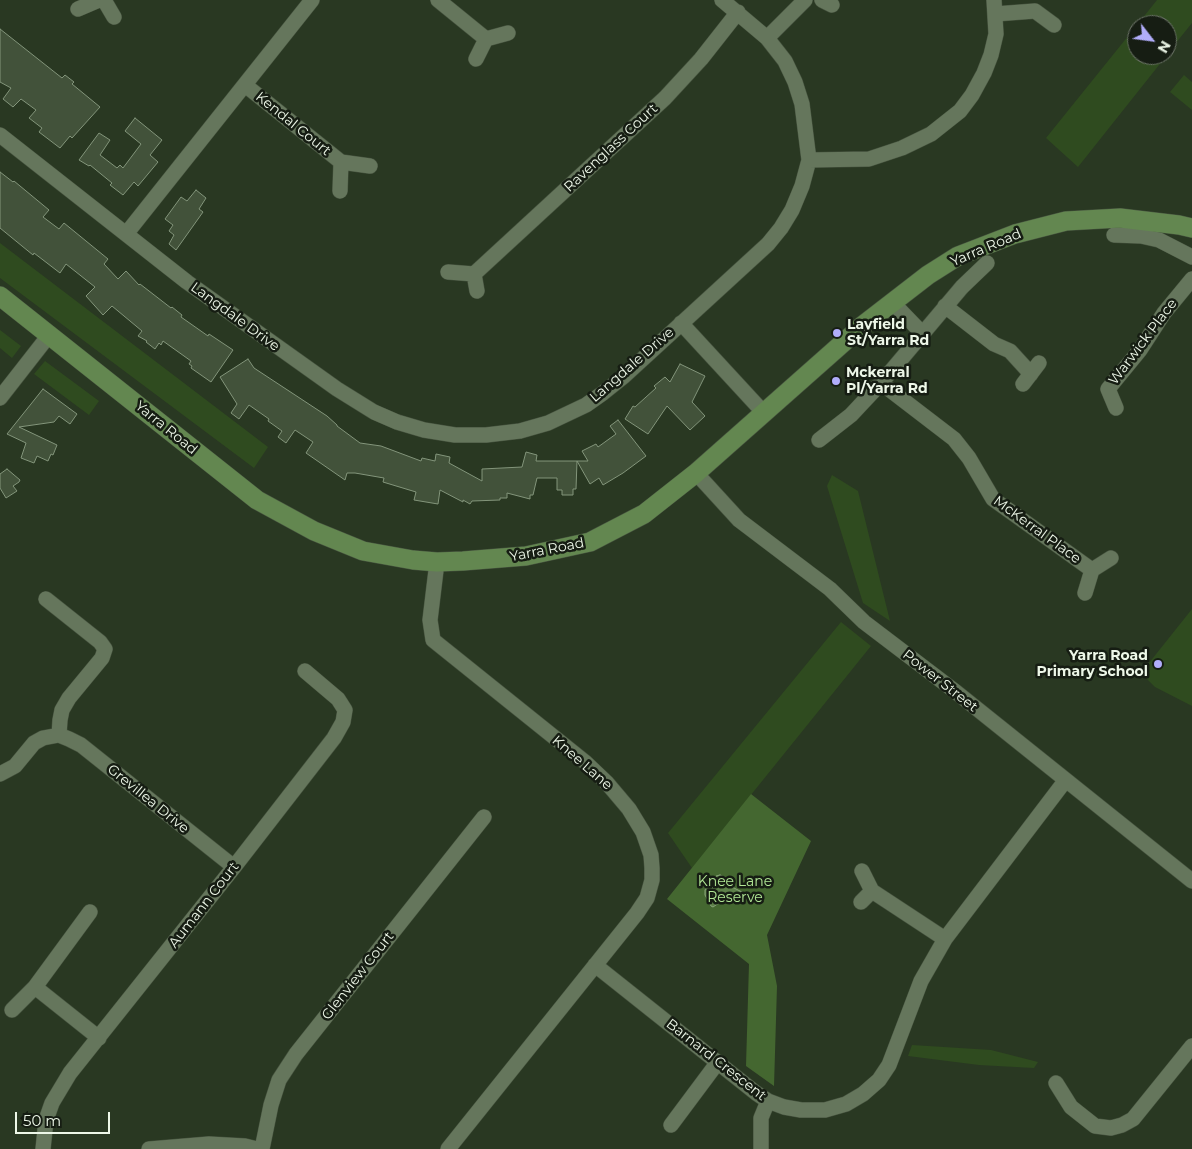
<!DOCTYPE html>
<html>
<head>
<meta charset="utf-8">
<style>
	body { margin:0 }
	#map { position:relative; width:1192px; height:1149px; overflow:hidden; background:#293822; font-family:Montserrat,sans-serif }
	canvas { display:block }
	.north { position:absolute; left:1127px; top:15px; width:50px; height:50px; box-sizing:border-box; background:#161d13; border:1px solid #6c7468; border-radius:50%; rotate:120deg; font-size:14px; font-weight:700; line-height:20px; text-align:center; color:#edf7e8 }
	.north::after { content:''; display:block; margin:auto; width:18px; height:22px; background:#b1adfa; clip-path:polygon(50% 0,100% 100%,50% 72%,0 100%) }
	.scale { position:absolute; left:15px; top:1112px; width:95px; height:22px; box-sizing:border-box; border:2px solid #edf7e8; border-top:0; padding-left:6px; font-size:15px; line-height:18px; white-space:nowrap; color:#edf7e8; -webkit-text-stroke:4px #161d13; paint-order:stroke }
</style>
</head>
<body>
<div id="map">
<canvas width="1192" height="1149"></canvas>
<div class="north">N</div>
<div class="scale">50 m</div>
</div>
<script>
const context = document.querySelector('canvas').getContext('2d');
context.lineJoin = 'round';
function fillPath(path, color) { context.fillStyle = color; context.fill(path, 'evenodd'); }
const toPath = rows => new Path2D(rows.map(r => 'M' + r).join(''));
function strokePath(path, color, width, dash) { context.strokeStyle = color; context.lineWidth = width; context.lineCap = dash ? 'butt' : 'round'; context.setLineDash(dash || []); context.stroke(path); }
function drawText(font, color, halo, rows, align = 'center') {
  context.font = font + ' Montserrat,sans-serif'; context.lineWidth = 5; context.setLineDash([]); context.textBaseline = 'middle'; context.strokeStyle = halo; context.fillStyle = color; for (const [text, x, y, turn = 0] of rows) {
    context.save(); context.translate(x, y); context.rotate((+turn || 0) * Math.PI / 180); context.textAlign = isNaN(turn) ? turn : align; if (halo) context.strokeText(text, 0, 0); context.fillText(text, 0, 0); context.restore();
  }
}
const green = toPath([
	[1157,0,1192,0,1192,23,1167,54,1167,25,1137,25],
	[1137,25,1137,55,1167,55,1078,167,1046,138],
	[1184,75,1192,82,1192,110,1170,92],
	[0,243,268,447,254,468,0,278],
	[0,330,21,346,12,358,0,348],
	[45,361,99,401,89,415,34,374],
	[832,475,858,491,890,621,863,603,827,486],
	[1192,609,1192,706,1155,687,1141,673],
	[841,622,871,646,692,868,668,833],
	[912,1045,991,1050,1038,1062,1034,1068,979,1065,908,1056]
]);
const forest = toPath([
	[751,794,811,841,767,935,777,986,774,1086,746,1066,749,964,667,899]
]);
const water = toPath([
	[720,875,730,880,732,887,744,893,745,896,744,899,733,902,725,899,713,907,711,906,705,895,705,890,707,887,713,888,717,884,716,876,720,875]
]);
const building = toPath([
	[0,29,62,78,65,75,74,82,72,84,100,107,72,138,70,136,60,148,39,132,42,128,29,118,36,110,21,99,13,107,3,99,11,88,0,82,0,29],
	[135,118,162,140,150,155,158,162,138,186,134,182,123,195,110,185,112,183,90,165,89,166,79,160,99,133,110,140,100,155,117,168,120,165,123,168,141,144,125,131,135,118],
	[0,172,13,182,14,181,49,210,43,217,59,229,64,223,108,259,104,264,118,279,126,271,139,285,140,284,171,308,172,307,182,315,181,317,208,336,209,334,233,350,211,382,191,368,192,366,189,364,191,361,163,341,161,345,159,343,155,349,146,342,147,341,138,336,142,331,112,306,103,315,86,296,95,287,66,264,60,273,34,253,33,255,0,228,0,172],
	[196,190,206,198,199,209,203,212,176,250,169,244,174,235,169,231,173,225,165,219,181,197,187,201,196,190],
	[248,359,254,368,327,416,337,425,337,426,360,443,381,446,421,461,422,458,435,461,436,454,450,457,449,463,482,481,482,469,522,467,526,452,537,455,536,461,577,461,576,489,573,489,573,495,562,495,562,490,557,490,557,478,537,478,533,495,530,495,530,499,507,493,507,498,500,498,500,500,472,501,470,504,463,500,463,502,440,490,438,504,414,500,416,492,383,482,384,478,355,473,347,473,345,480,306,453,313,442,295,430,286,443,278,437,282,431,268,421,269,419,249,405,239,419,231,413,237,404,220,377,248,359],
	[680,364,705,376,692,402,705,416,690,430,667,406,648,434,625,419,633,406,635,407,656,388,654,386,665,377,670,382,680,364],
	[43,389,77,414,70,424,59,416,54,422,19,427,57,445,53,455,51,454,48,461,37,456,34,463,21,458,26,443,7,434,43,389],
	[618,420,646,456,623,473,603,485,599,478,590,484,577,461,588,461,582,451,596,444,598,447,616,434,610,426,618,420],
	[7,469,20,480,19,482,13,486,17,491,6,498,0,488,0,474,7,469]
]);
const minor = toPath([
	[104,0,114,17],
	[438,0,486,39],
	[822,0,832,5],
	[78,9,99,0],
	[995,14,1035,11,1054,25],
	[767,38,805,0],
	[476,59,486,39,508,33],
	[245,85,341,162],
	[0,135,187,282,337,389,374,412,397,422,424,430,455,435,486,435,520,431,548,423,586,405,603,393,623,377,768,244,781,228,792,210,802,186,809,160,802,104,795,82,785,61,767,38,722,0],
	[809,160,869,159,902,148,931,134,960,111,972,95,984,73,991,55,996,34,994,0],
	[340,191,341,162,370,166],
	[126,234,312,0],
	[1114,235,1141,236,1159,240,1192,257],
	[448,272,474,274,477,291],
	[474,274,665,98,701,59,738,12],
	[893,303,922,333],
	[945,306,994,344,1010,351,1031,374],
	[681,323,764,413],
	[881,383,954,439,969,458,993,499,1092,570],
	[1023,384,1039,363],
	[0,398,50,334],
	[1116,408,1108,389,1140,350,1164,313,1192,279],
	[819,440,851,415,881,383,962,287,987,263],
	[696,473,739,520,830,589,864,622,956,692,1192,881],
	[437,562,430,620,433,640,585,762,607,783,629,809,643,832,651,855,652,868,652,880,647,898,637,913,448,1149],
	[1085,593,1092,570,1111,558],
	[46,599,100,642,105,649,102,658,69,698,62,710,60,720,59,735],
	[0,774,15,766,34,743,43,738,59,735,69,739,81,745,234,867],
	[862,871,872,891,945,939],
	[861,902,872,891],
	[595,965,756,1093,768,1101,784,1107,801,1110,825,1110,846,1104,863,1094,879,1080,889,1065,921,981,945,939,1065,781],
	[35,987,99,1038],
	[12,1010,35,987,90,912],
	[1056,1083,1071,1107,1095,1126,1111,1128,1122,1125,1133,1119,1192,1046],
	[671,1125,718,1062],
	[43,1149,46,1120,52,1103,70,1073,234,867,334,738,343,722,345,710,338,699,305,671],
	[149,1149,209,1144,245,1146,257,1149],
	[262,1149,271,1105,279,1080,296,1054,484,817],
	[761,1149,761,1118,768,1101]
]);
const major = toPath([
	[0,296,257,500,314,531,363,551,413,560,437,562,463,561,526,556,590,542,644,514,696,473,862,326,928,275,958,256,1015,234,1066,221,1120,218,1179,225,1192,228]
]);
const markers = [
	[837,333,5,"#b1adfa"],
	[836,381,5,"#b1adfa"],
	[1158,664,5,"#b1adfa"]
];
const streetNames = [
	["Kendal Court",293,124,39],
	["Ravenglass Court",611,148,-43],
	["Yarra Road",986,248,-23],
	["Langdale Drive",235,317,36],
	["Warwick Place",1143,342,-53],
	["Langdale Drive",632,365,-41],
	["Yarra Road",166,428,39],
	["McKerral Place",1037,530,36],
	["Yarra Road",547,550,-11],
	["Power Street",940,681,38],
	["Knee Lane",582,763,41],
	["Grevillea Drive",148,799,39],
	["Aumann Court",204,905,-52],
	["Glenview Court",358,976,-52],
	["Barnard Crescent",716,1060,38]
];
const poiNames = [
	["Layfield",847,325],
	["St/Yarra Rd",847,341],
	["Mckerral",846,373],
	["Pl/Yarra Rd",846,389],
	["Yarra Road",1148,656,"right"],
	["Primary School",1148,672,"right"]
];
const parkNames = [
	["Knee Lane",735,882],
	["Reserve",735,898]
];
fillPath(green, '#2f4b1f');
fillPath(forest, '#446730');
fillPath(water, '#5d8149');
strokePath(water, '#88a479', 1);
fillPath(building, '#42523a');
strokePath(building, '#83957b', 1);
strokePath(minor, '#46533f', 16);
strokePath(major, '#46533f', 20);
strokePath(minor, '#65765c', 15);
strokePath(major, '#638750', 19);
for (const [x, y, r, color] of markers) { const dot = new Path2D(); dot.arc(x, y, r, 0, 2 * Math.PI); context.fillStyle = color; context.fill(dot); strokePath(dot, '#161d13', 2); }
drawText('14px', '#edf7e8', '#161d13', streetNames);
drawText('bold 14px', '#edf7e8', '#161d13', poiNames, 'left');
drawText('14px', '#b1e795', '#161d13', parkNames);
</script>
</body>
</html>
